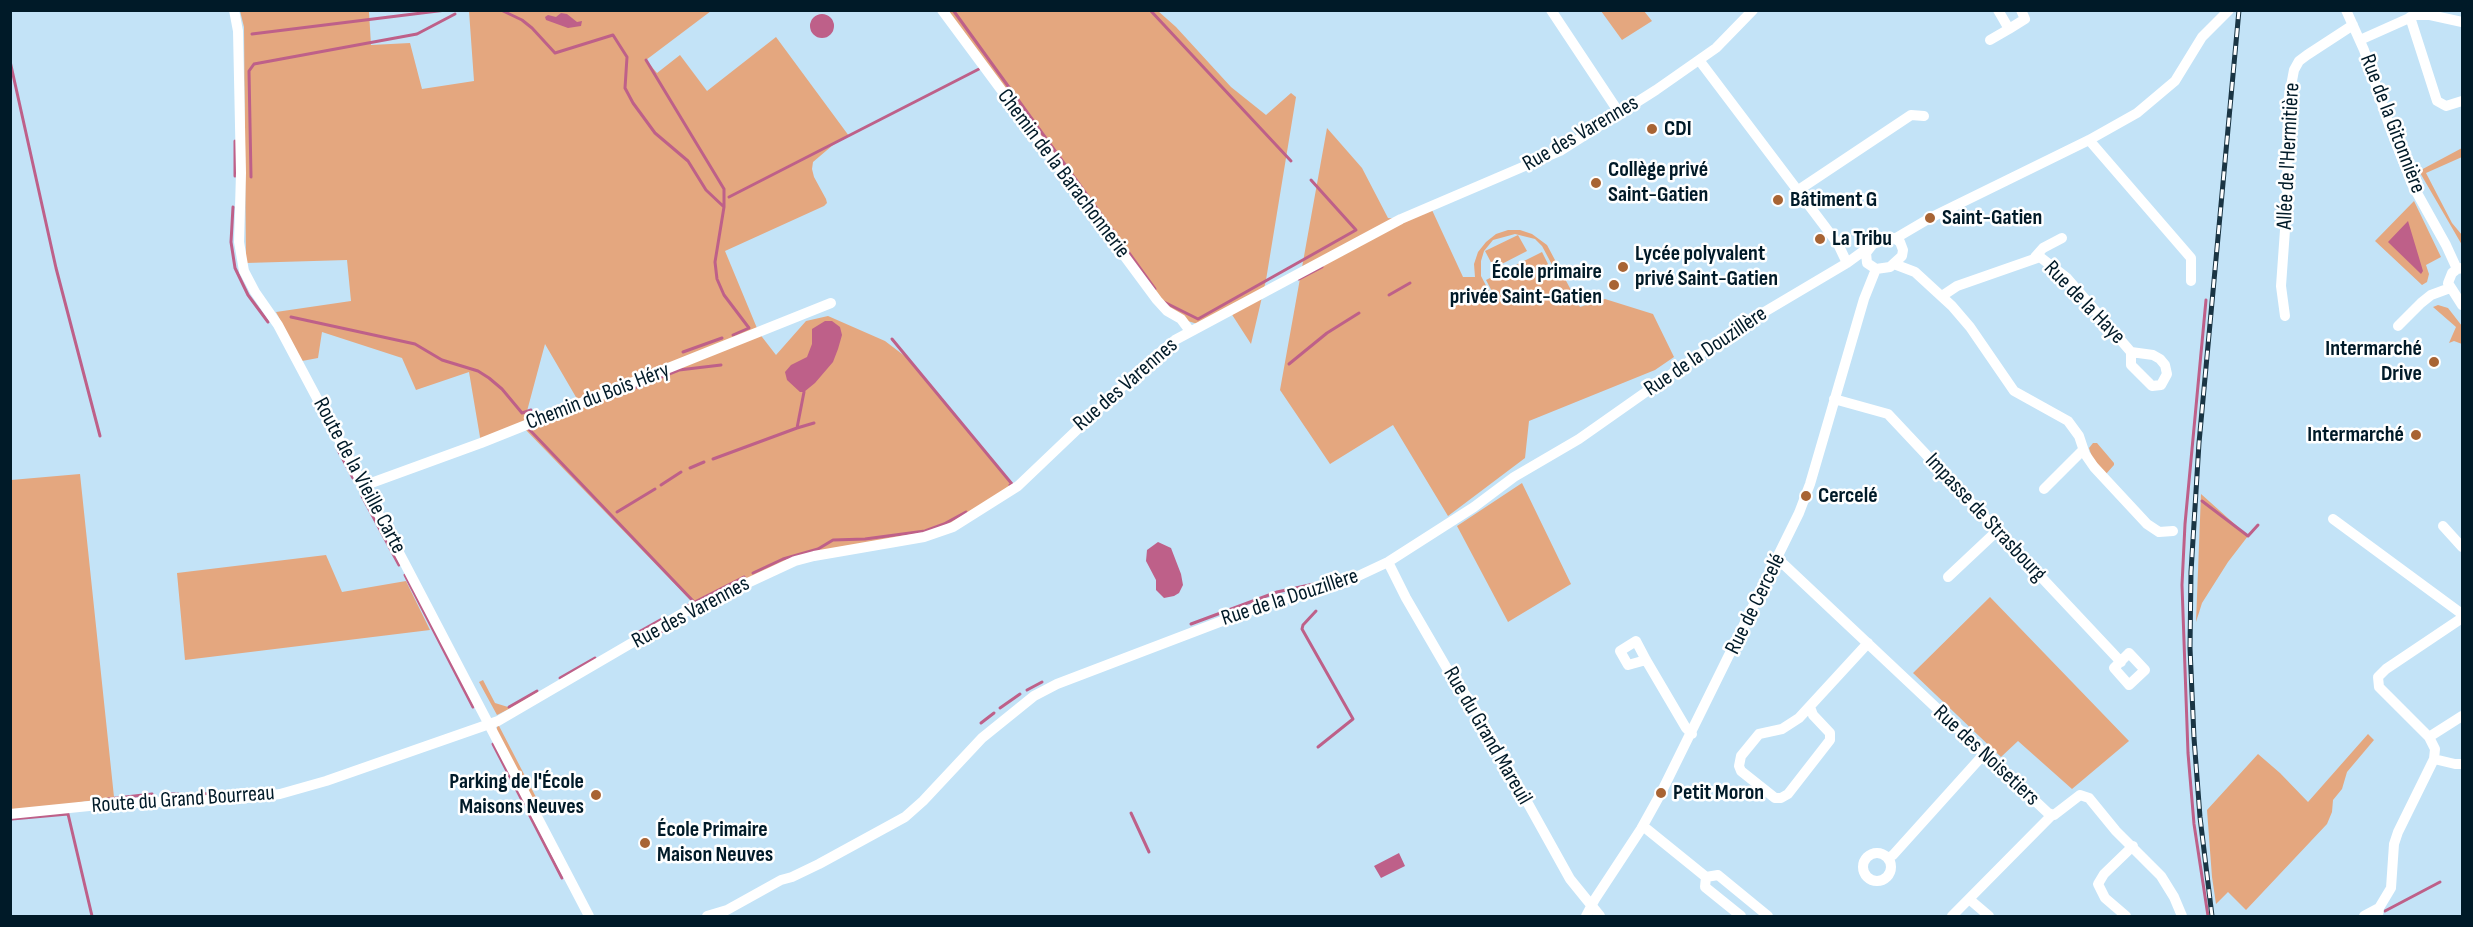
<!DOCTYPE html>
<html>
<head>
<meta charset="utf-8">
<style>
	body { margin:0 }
	#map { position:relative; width:2473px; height:927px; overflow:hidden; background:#c3e3f7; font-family:"Sofia Sans Condensed",sans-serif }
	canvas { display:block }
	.frame { position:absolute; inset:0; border:12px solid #001a28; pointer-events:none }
</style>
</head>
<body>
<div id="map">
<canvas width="2473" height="927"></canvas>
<div class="frame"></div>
</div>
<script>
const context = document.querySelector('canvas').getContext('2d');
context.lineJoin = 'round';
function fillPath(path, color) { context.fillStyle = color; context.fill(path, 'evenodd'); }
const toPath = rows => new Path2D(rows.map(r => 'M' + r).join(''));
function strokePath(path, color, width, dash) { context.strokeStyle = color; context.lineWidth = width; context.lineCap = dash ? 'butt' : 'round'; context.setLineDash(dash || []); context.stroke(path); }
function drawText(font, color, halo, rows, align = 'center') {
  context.font = font + ' "Sofia Sans Condensed",sans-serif'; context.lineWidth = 5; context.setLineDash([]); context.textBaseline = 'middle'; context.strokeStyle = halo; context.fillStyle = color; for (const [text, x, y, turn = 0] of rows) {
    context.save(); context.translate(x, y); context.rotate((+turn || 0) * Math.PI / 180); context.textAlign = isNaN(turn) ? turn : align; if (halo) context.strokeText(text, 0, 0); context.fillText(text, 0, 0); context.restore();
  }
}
const green = toPath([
	[630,10,711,11,646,60,657,73,680,55,707,91,776,37,849,136,833,145,813,162,812,169,814,177,826,199,827,203,824,206,725,251,759,333,776,355,806,321,828,316,885,341,910,360,1012,484,953,527,814,556,696,606,523,427,481,443,469,372,416,390,402,358,322,332,318,358,302,361,276,312,351,301,347,260,246,263,244,27,240,11,378,11,369,12,371,45,410,43,422,89,474,81,469,11],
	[545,344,580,404,523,426],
	[946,11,1158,11,1176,27,1231,87,1266,115,1291,93,1296,97,1266,280,1251,344,1229,310,1201,325,1181,319,1167,311],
	[1601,11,1644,11,1652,21,1622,40],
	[1327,128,1362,168,1388,218,1409,220,1432,210,1463,277,1475,277,1474,264,1478,252,1486,242,1496,234,1508,230,1520,230,1532,234,1547,245,1580,307,1605,299,1653,314,1674,357,1655,370,1529,421,1525,458,1448,516,1393,425,1330,464,1280,390],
	[1515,234,1535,239,1542,246,1558,276,1555,278,1542,252,1486,280,1498,303,1492,297,1481,276,1481,261,1484,251,1493,240],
	[2462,148,2462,157,2426,173,2452,223,2462,235,2462,245,2419,171],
	[2414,201,2441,257,2426,265,2429,274,2427,282,2422,285,2375,241],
	[1518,235,1527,251,1494,268,1485,251],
	[2438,305,2448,308,2462,326,2462,344,2454,341,2449,343,2456,327,2433,307],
	[2093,443,2097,443,2114,463,2114,465,2106,474,2092,457,2089,448],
	[80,474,114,797,50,807,11,810,11,480],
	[1522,483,1571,584,1508,622,1457,526],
	[2201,494,2248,536,2228,562,2202,603,2196,622],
	[326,555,342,592,406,581,430,630,185,660,177,573],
	[1990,597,2129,741,2072,789,2018,741,2001,757,1913,673],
	[483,680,495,703,508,707,537,690,539,694,497,715,479,682],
	[498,724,538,801,536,805,496,731],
	[2368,734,2374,740,2347,772,2342,789,2333,800,2332,812,2327,824,2246,910,2228,892,2216,904,2212,877,2207,810,2258,754,2280,773,2308,802]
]);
const water = toPath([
	[561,13,567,14,577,22,582,21,581,26,568,28,546,20,545,17,548,15,556,17],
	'810 26a12 12 0 1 1 24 0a12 12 0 1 1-24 0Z',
	[2408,221,2423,271,2421,274,2388,242],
	[825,321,832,321,840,327,842,335,838,349,833,362,815,383,804,392,800,392,787,380,785,372,791,365,807,357,812,344,812,329],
	[1158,542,1171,548,1181,574,1183,585,1179,593,1174,596,1164,598,1156,590,1156,580,1146,561,1147,550],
	[1399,853,1405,866,1381,878,1374,866]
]);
const stream = toPath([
	[501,10,522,20,532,28,555,53,613,35,627,57,625,88,633,103,655,133,688,161,706,190,724,207],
	[953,10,1155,289],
	[1150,10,1291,161],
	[252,34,446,10],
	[646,60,724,189,724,207,715,262,717,279,724,295,749,328,733,335],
	[10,61,56,268,100,436],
	[235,176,235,141],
	[251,177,249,71,254,64,417,34,455,14],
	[729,197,979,69],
	[233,207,231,242,235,268,248,295,268,322],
	[1299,279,1322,267],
	[1389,295,1410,283],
	[2206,300,2185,524,2182,585,2188,753,2194,824,2208,916],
	[1164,302,1198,319,1356,230,1311,180],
	[291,317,415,344,442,360,478,371,489,378,502,389,522,413,531,410],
	[892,339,1012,484,1010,485],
	[683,352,722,338],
	[1289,364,1327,333,1359,313],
	[634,388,679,370,721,365],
	[527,427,694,602],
	[797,428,814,423],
	[338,450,353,478],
	[713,459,797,428,804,392],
	[690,468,704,462],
	[661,485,681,472],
	[362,496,399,565],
	[2202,501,2248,536,2258,525],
	[617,512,655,489],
	[753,573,783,559,818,549,833,540,865,539,925,531,944,524,966,512],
	[405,575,473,707],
	[685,607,744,577],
	[1316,611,1303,625,1302,629,1353,719,1318,747],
	[1191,624,1277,592,1337,579],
	[661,632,682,620],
	[637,633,662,619],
	[560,678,595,658],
	[1027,690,1042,682],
	[509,707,537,691],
	[1000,708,1020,694],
	[981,723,994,713],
	[493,744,524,804],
	[163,794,178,794],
	[198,794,233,793],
	[108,799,152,794],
	[528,812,562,878],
	[1131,813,1149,852],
	[12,819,68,814,92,916],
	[2385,911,2440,882]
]);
const minor = toPath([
	[234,10,238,31,241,173,239,242,244,271,255,292,278,325,404,562,589,916],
	[942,10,1157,300,1167,311,1181,319,1190,331],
	[1551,10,1620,114],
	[1998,10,2009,29,2025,19,2021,10],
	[2346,10,2364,50,2390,128,2412,184,2446,245,2457,269],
	[2410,17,2437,101,2446,106,2462,101],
	[1990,40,2009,29],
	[2360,40,2416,15,2430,15,2462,22],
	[1699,60,1823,224,1838,244,1847,263],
	[2089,140,2191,258,2191,281],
	[1797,191,1911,115,1924,116],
	[1887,237,1894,238,1900,242,1903,250,1902,256,1890,267,1876,269,1867,263,1866,253,1873,244,1887,237],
	[1896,238,1930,218,2089,140,2137,113,2175,81,2202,37,2229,10],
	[2035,257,2043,248,2062,238],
	[1894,264,1915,272,1952,306,1970,327,2014,391,2068,421,2079,436,2085,454,2094,467,2147,524,2159,532,2173,531],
	[2462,268,2457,269,2452,273,2448,283,2462,305],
	[1942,296,1957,286,2040,257,2067,278,2131,352,2153,355,2160,359,2165,365,2167,374,2161,385,2152,386,2131,365,2131,352],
	[2285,316,2281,286,2287,202,2288,102,2294,70,2299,61,2307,55,2353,25],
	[2398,326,2421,303,2431,295,2450,288],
	[1834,399,1888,414,2121,662],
	[363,486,481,443,831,303],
	[2044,489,2083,450],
	[2333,519,2462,614],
	[2443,526,2462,547],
	[1778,559,2048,813,2054,815,2080,795,2089,798,2116,831,2161,876,2174,897,2182,916],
	[1388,562,1406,598,1449,672,1470,701,1491,737,1570,879,1600,916],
	[1948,577,1997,531],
	[2129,653,2145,670,2129,685,2114,668,2129,653],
	[1646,660,1628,665,1620,651,1636,641,1646,660,1686,728,1692,734],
	[1810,707,1813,715,1830,733,1830,740,1788,794,1781,798,1775,798,1741,771,1739,766,1741,756,1759,734,1782,729,1799,718,1868,643],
	[2429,737,2462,716],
	[2434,759,2455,764,2462,764],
	[10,814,109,804,238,799,280,794,326,781,498,721,683,613,795,561,814,556,924,537,953,527,1018,486,1145,365,1175,340,1401,219,1560,151,1656,90,1716,48,1753,10],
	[1643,826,1706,877],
	'1863 867a14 14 0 1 1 28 0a14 14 0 1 1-28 0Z',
	[1888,858,1893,855,1984,754],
	[1706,877,1718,875,1768,916],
	[1706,877,1705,887,1741,916],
	[1969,899,1989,916],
	[707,916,727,910,781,880,792,877,819,864,905,817,923,801,982,738,1034,696,1057,684,1272,602,1339,585,1388,562,1474,507,1514,477,1579,439,1734,330,1847,263,1873,244],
	[1586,916,1595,899,1641,829,1661,793,1799,513,1810,484,1864,299,1876,269],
	[1952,916,2051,816],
	[2126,916,2105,898,2098,884,2104,874,2133,846],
	[2364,916,2379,908],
	[2378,916,2379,908,2391,888,2394,844,2398,832,2434,759,2435,749,2429,737,2379,687,2378,677,2386,669,2462,618]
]);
const rail = toPath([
	[2212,916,2200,817,2194,738,2190,648,2191,572,2199,443,2239,10]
]);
const markers = [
	[1652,129,6,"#a86434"],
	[1596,183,6,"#a86434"],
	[1778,200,6,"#a86434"],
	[1930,218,6,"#a86434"],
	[1820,239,6,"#a86434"],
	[1623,267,6,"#a86434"],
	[1614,285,6,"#a86434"],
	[2434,362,6,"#a86434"],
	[2416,435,6,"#a86434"],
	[1806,496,6,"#a86434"],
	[1661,793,6,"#a86434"],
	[596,795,6,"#a86434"],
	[645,843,6,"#a86434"]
];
const streetNames = [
	["Rue de la Gitonnière",2392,124,69],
	["Rue des Varennes",1581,134,-30],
	["Allée de l'Hermitière",2289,156,-87],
	["Chemin de la Barachonnerie",1063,174,53],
	["Rue de la Haye",2084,303,46],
	["Rue de la Douzillère",1706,352,-34],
	["Rue des Varennes",1126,385,-41],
	["Chemin du Bois Héry",598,397,-21],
	["Route de la Vieille Carte",359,476,62],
	["Impasse de Strasbourg",1985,518,47],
	["Rue de la Douzillère",1290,598,-18],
	["Rue de Cercelé",1756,604,-64],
	["Rue des Varennes",691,613,-28],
	["Rue du Grand Mareuil",1487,736,60],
	["Rue des Noisetiers",1986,756,43],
	["Route du Grand Bourreau",183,800,-4]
];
const poiNames = [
	["CDI",1664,129],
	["Collège privé",1608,170],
	["Saint-Gatien",1608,195],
	["Bâtiment G",1790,200],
	["Saint-Gatien",1942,218],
	["La Tribu",1832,239],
	["Lycée polyvalent",1635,254],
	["privé Saint-Gatien",1635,279],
	["École primaire",1602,272,"right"],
	["privée Saint-Gatien",1602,297,"right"],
	["Intermarché",2422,349,"right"],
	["Drive",2422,374,"right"],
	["Intermarché",2404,435,"right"],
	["Cercelé",1818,496],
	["Parking de l'École",584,782,"right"],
	["Maisons Neuves",584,807,"right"],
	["Petit Moron",1673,793],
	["École Primaire",657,830],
	["Maison Neuves",657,855]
];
fillPath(green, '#e4a77f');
fillPath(water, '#be6089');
strokePath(stream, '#be6089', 3);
strokePath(minor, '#fff', 10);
strokePath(rail, '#1a3544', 5);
strokePath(rail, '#fff', 3, [9]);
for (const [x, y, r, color] of markers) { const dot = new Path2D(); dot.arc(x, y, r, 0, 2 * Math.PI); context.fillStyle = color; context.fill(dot); strokePath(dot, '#fff', 2); }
drawText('22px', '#001a28', '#fff', streetNames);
drawText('bold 22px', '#001a28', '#fff', poiNames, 'left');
</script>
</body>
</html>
